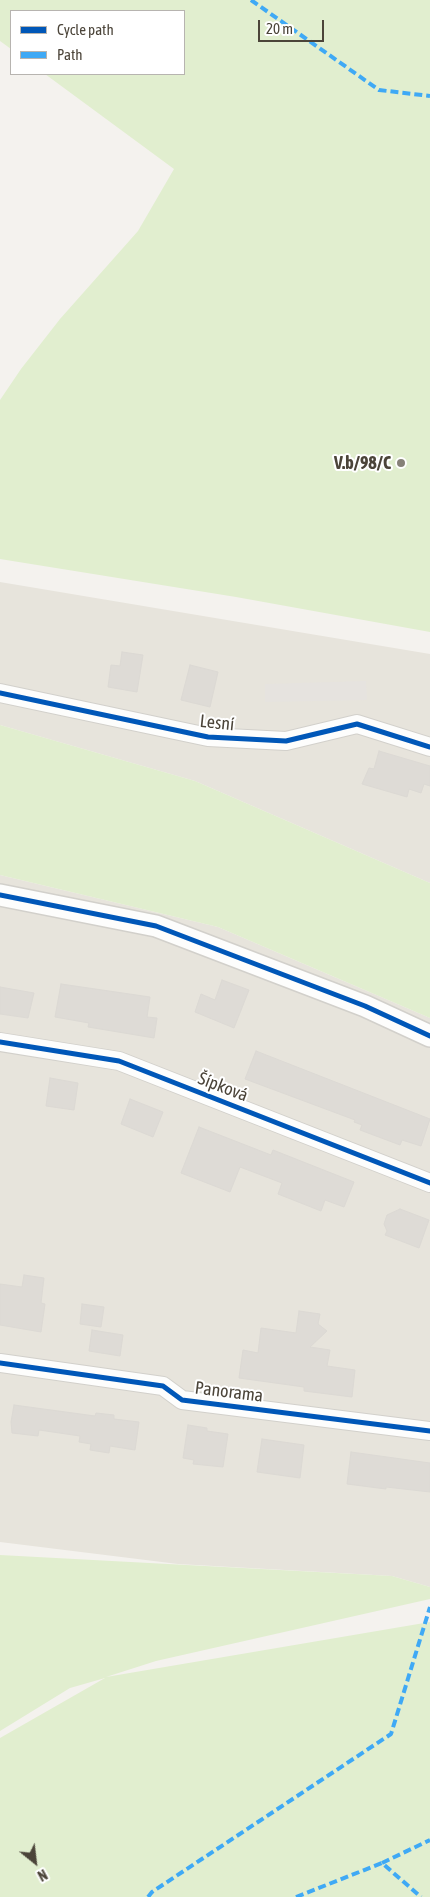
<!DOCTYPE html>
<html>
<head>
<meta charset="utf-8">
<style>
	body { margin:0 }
	#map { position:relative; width:430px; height:1897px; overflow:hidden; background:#f4f2ee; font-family:"Asap Condensed",sans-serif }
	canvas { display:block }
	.legend { position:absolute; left:10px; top:10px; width:175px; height:65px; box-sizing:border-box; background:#fff; border:1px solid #b7b4b0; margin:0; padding:6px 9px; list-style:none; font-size:15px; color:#4b4439 }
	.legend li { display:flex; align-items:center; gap:10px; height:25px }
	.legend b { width:25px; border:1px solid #b7b4b0 }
	.north { position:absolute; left:10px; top:1837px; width:50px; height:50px; -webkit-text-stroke:4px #fff; paint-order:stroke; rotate:151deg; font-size:14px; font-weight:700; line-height:20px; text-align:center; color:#4b4439 }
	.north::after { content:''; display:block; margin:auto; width:18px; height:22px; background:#4b4439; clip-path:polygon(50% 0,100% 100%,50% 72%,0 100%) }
	.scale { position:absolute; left:258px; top:20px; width:66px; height:22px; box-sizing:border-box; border:2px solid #4b4439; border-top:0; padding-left:6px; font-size:15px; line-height:18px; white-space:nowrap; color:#4b4439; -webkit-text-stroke:4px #fff; paint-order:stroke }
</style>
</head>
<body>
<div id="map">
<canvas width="430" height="1897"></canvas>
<ul class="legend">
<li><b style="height:6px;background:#0057b8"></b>Cycle path</li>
<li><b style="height:6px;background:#3fa9f5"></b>Path</li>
</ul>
<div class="north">N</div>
<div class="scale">20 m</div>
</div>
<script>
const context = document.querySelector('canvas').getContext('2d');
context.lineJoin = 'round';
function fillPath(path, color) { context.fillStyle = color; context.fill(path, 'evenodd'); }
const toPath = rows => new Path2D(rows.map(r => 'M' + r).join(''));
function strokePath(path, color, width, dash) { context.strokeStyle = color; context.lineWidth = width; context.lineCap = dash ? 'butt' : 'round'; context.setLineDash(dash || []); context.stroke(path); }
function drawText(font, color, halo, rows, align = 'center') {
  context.font = font + ' "Asap Condensed",sans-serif'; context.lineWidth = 4; context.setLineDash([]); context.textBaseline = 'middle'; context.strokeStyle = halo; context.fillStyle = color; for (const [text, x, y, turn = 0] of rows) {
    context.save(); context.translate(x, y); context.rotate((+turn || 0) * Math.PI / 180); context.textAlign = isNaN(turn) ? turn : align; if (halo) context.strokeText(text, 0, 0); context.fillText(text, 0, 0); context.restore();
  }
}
const residential = toPath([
	[0,582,430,654,430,883,195,781,0,725],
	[0,875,218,927,430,1018,430,1587,392,1576,178,1564,0,1542]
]);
const green = toPath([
	[0,0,430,0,430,632,236,597,0,559,0,400,21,369,60,319,138,231,174,169,45,74,184,74,184,11,11,11,11,49,0,41],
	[0,725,195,781,430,883,430,1018,218,927,0,875],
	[0,1555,392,1576,430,1587,430,1599,156,1661,106,1677,430,1622,430,1897,0,1897,0,1738,105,1678,70,1688,0,1731]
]);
const parking = toPath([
	[366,681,367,700,265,702,265,684]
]);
const building = toPath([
	[122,652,143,655,137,692,108,687,111,665,120,666,122,652],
	[190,665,218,672,210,707,181,700,190,665],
	[379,751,430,766,430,786,424,784,421,793,409,789,407,797,362,784,369,768,374,769,379,751],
	[222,980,249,990,234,1028,195,1012,201,994,215,1000,222,980],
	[61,984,150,997,147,1017,157,1018,154,1038,88,1027,89,1023,55,1017,61,984],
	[0,987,34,993,28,1018,0,1014,0,987],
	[256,1051,430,1119,421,1146,402,1140,400,1145,360,1130,362,1125,354,1122,355,1120,245,1079,256,1051],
	[50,1078,78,1083,74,1110,46,1106,50,1078],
	[130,1099,163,1112,153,1137,121,1124,130,1099],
	[199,1127,271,1155,273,1150,354,1182,344,1207,325,1200,321,1211,278,1194,282,1183,240,1167,230,1192,181,1173,199,1127],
	[400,1209,429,1220,419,1248,385,1235,387,1231,384,1224,387,1215,400,1209],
	[24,1275,44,1278,41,1303,45,1304,41,1332,0,1325,0,1284,22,1287,24,1275],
	[82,1304,104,1307,101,1327,80,1324,82,1304],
	[299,1311,320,1314,318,1324,327,1331,310,1347,330,1350,327,1366,355,1370,352,1397,304,1391,304,1387,239,1378,243,1350,258,1353,261,1328,296,1333,299,1311],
	[92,1330,123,1335,120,1356,89,1351,92,1330],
	[14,1405,95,1416,96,1413,114,1415,114,1419,139,1422,135,1450,110,1446,109,1453,90,1450,91,1444,79,1442,80,1436,39,1430,38,1436,12,1433,11,1422,14,1405],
	[188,1425,207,1428,207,1431,228,1434,223,1467,193,1464,194,1460,183,1458,188,1425],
	[262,1439,304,1445,300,1478,257,1472,262,1439],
	[351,1452,430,1463,430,1492,386,1487,386,1489,347,1484,351,1452]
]);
const minor = toPath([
	[0,693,208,737,286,741,357,724,430,747],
	[0,1042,119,1061,430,1183],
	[0,1363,163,1386,182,1400,430,1431]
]);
const tertiary = toPath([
	[0,895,156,926,365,1006,430,1036]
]);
const quiet = toPath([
	[251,0,379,90,430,96],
	[382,1863,430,1840],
	[148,1897,152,1892,391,1734,430,1607],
	[296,1897,382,1863,421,1897]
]);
const cycleway = toPath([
	[0,693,208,737,286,741,357,724,430,747],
	[0,895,156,926,365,1006,430,1036],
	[0,1042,119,1061,430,1183],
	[0,1363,163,1386,182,1400,430,1431]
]);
const markers = [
	[401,463,5,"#868178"]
];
const poiNames = [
	["V.b/98/C",391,463]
];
const streetNames = [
	["Lesní",217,723,6],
	["Šípková",223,1087,21],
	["Panorama",229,1392,7]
];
fillPath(residential, '#e7e4dc');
fillPath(green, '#e1eecf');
fillPath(parking, '#e6e3df');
fillPath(building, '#dedbd6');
strokePath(building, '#dcd9d4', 1);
strokePath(minor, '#d2d0cb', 20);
strokePath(tertiary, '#d2d0cb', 24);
strokePath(minor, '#fdfdfc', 18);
strokePath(tertiary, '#fdfdfc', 21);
strokePath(quiet, '#3fa9f5', 4, [8, 4]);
strokePath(cycleway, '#0057b8', 5);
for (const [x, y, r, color] of markers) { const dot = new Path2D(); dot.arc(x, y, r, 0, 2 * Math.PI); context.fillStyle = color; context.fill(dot); strokePath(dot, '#fff', 2); }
drawText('bold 18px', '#4b4439', '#fff', poiNames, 'right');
drawText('18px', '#4b4439', '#fff', streetNames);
</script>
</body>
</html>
